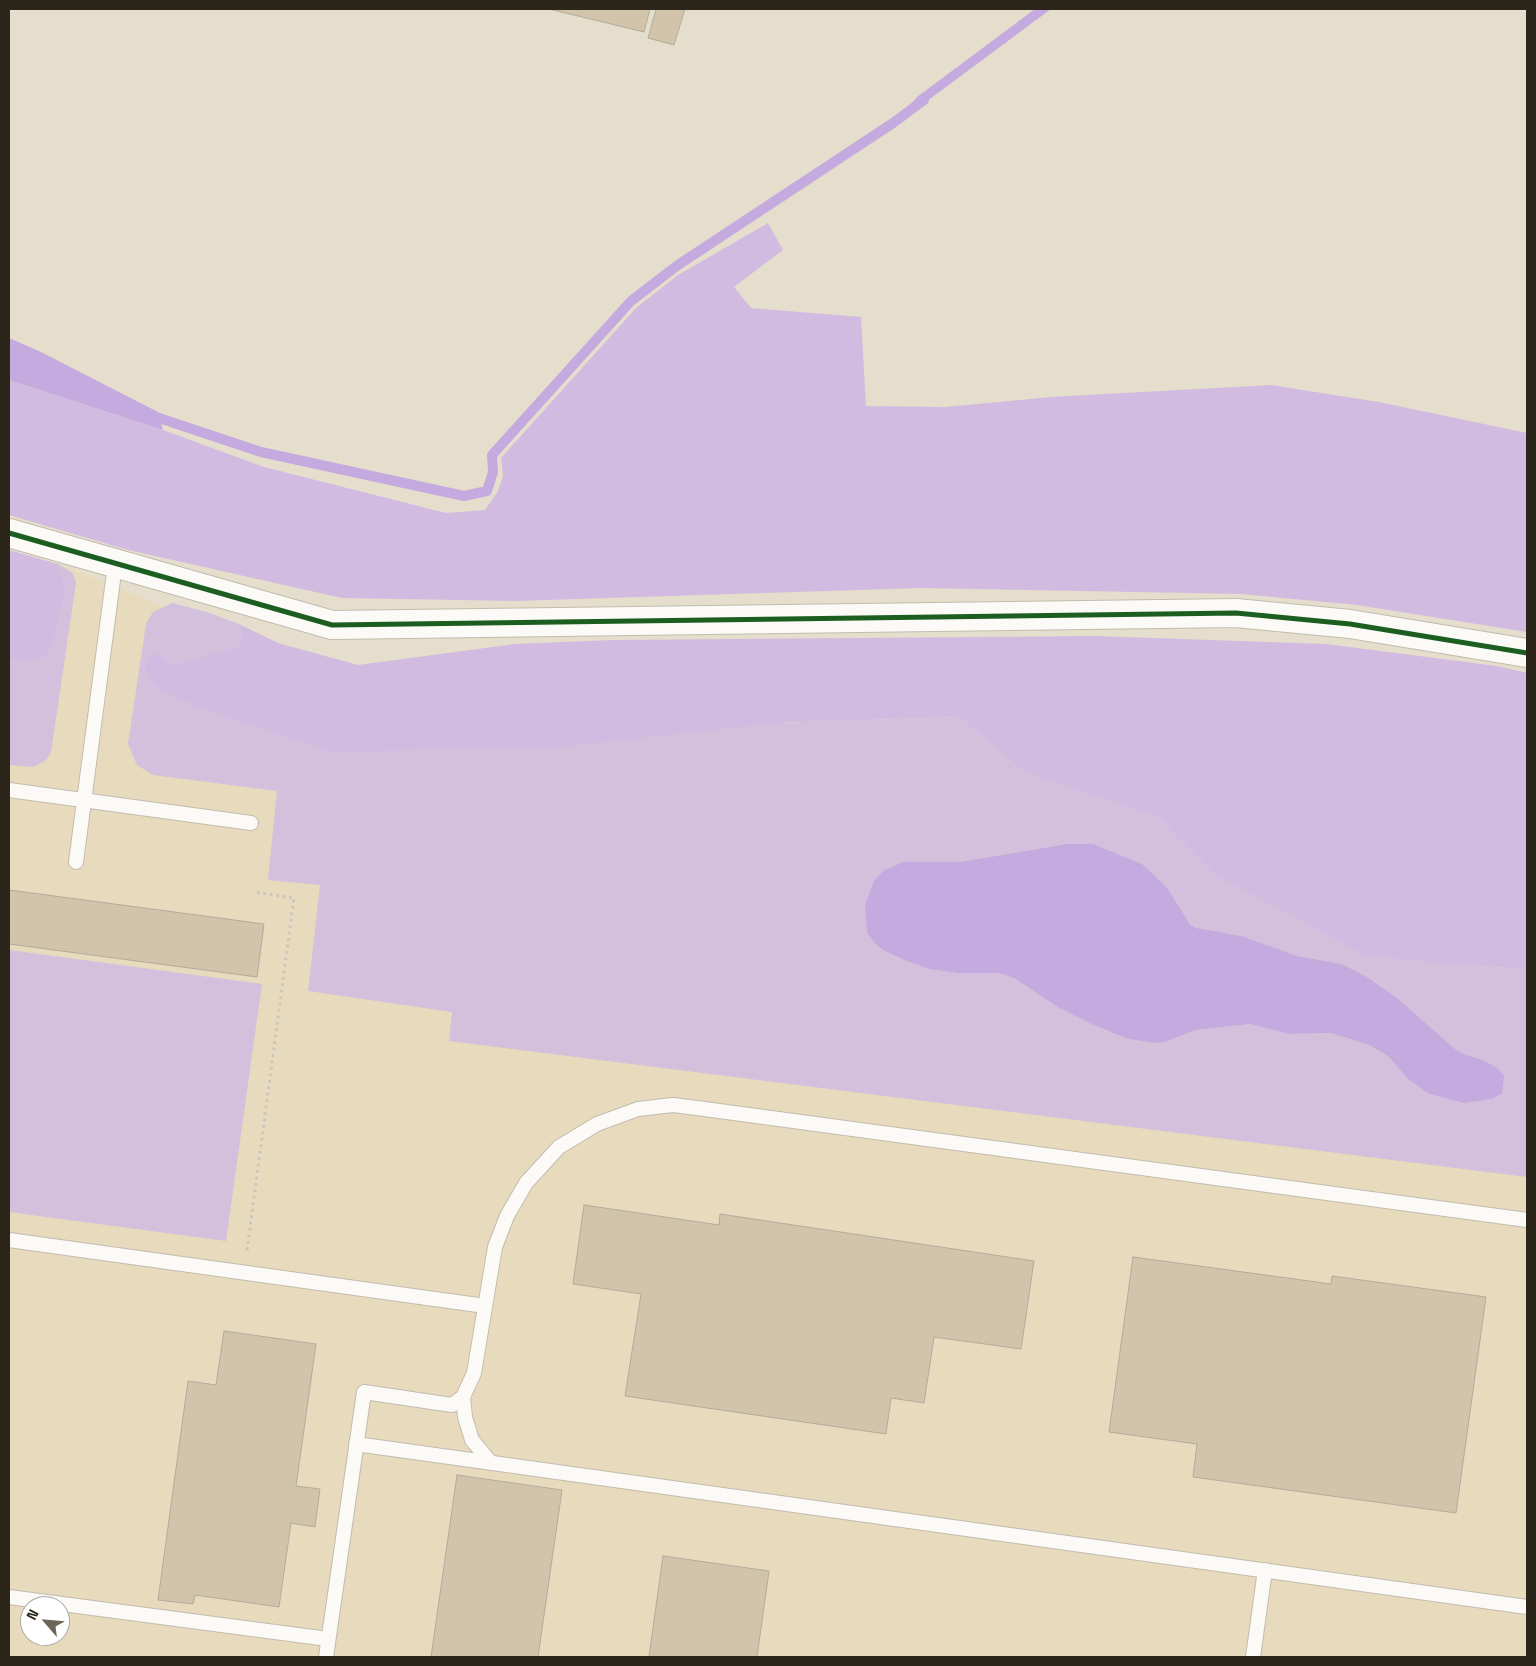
<!DOCTYPE html>
<html>
<head>
<meta charset="utf-8">
<style>
	body { margin:0 }
	#map { position:relative; width:1536px; height:1666px; overflow:hidden; background:#e6decc; font-family:"Space Grotesk",sans-serif }
	canvas { display:block }
	.frame { position:absolute; inset:0; border:10px solid #2c261a; pointer-events:none }
	.north { position:absolute; left:20px; top:1596px; width:50px; height:50px; box-sizing:border-box; background:#fff; border:1px solid #aba8a3; border-radius:50%; rotate:297deg; font-size:14px; font-weight:700; line-height:20px; text-align:center; color:#2c261a }
	.north::after { content:''; display:block; margin:auto; width:18px; height:22px; background:#6d6658; clip-path:polygon(50% 0,100% 100%,50% 72%,0 100%) }
</style>
</head>
<body>
<div id="map">
<canvas width="1536" height="1666"></canvas>
<div class="frame"></div>
<div class="north">N</div>
</div>
<script>
const context = document.querySelector('canvas').getContext('2d');
context.lineJoin = 'round';
function fillPath(path, color) { context.fillStyle = color; context.fill(path, 'evenodd'); }
const toPath = rows => new Path2D(rows.map(r => 'M' + r).join(''));
function strokePath(path, color, width, dash) { context.strokeStyle = color; context.lineWidth = width; context.lineCap = dash ? 'butt' : 'round'; context.setLineDash(dash || []); context.stroke(path); }
const built = toPath([
	[58,564,348,681,1527,880,1527,1657,9,1657,9,746,34,741],
	[30,1606,60,1606,60,1636,30,1636]
]);
const green = toPath([
	[58,564,73,573,76,583,51,752,46,760,34,767,9,765,9,658,23,662,65,587],
	[172,603,207,612,239,624,242,635,238,645,230,649,172,664,158,652,145,664,775,723,959,717,1023,772,1160,819,1214,874,1457,965,1527,969,1527,1177,449,1041,452,1012,308,991,320,885,268,880,277,791,153,775,137,765,128,744,146,624,153,612],
	[1066,844,1093,844,1196,928,1297,956,1342,964,1367,977,1397,998,1455,1049,1467,1055,1483,1060,1408,1079,1388,1056,1369,1045,1331,1033,1290,1034,1250,1024,1196,1030,1165,1042,1155,1043,1128,1039,1089,1023,1059,1008,1014,978,998,973,957,973,929,969,906,961,883,950,903,862,960,862],
	[9,950,262,984,226,1241,9,1212]
]);
const forest = toPath([
	[768,223,783,250,734,287,751,308,861,317,866,406,945,407,1051,397,1271,385,1379,402,1527,433,1527,632,1357,605,1241,594,921,588,515,601,342,598,128,550,9,515,9,380,163,430,264,467,446,513,485,510,498,491,503,476,501,458,636,308,678,275],
	[9,550,58,564,65,587,55,634,47,656,23,662,9,658],
	[239,624,278,643,358,665,515,644,611,640,1096,636,1326,644,1497,666,1527,673,1527,969,1457,965,1365,955,1214,874,1160,819,1023,772,959,717,775,723,568,746,332,752,216,714,161,691,147,676,145,664,150,654,158,652,172,664,230,649,238,645,242,635]
]);
const water = toPath([
	[1035,9,1051,9,915,110,910,105,917,97],
	[9,338,41,352,158,412,163,430,9,380],
	[1066,844,1093,844,1142,864,1167,888,1189,923,1196,928,1241,936,1297,956,1342,964,1367,977,1397,998,1455,1049,1467,1055,1483,1060,1497,1068,1504,1076,1502,1093,1492,1099,1464,1103,1430,1094,1408,1079,1388,1056,1369,1045,1331,1033,1289,1034,1250,1024,1196,1030,1165,1042,1155,1043,1128,1039,1089,1023,1059,1008,1014,978,998,973,957,973,929,969,906,961,883,950,875,943,867,932,865,905,874,881,883,871,903,862,960,862]
]);
const stream = toPath([
	[147,414,261,452,464,496,487,491,493,472,492,455,631,301,678,265,893,123,924,100]
]);
const building = toPath([
	[549,9,650,9,644,32,549,9],
	[656,9,685,9,674,45,648,38,656,9],
	[9,890,264,924,257,977,9,944,9,890],
	[584,1205,719,1225,720,1214,1034,1261,1021,1349,934,1337,924,1403,891,1398,886,1434,625,1396,641,1294,573,1284,584,1205],
	[1133,1257,1331,1284,1332,1276,1486,1297,1456,1513,1193,1477,1197,1444,1109,1432,1133,1257],
	[224,1331,316,1344,296,1486,320,1489,315,1527,291,1523,279,1607,195,1595,193,1604,158,1600,188,1381,216,1385,224,1331],
	[457,1475,562,1490,538,1657,431,1657,457,1475],
	[663,1556,769,1571,757,1657,649,1657,663,1556]
]);
const path = toPath([
	[247,1250,294,898,253,892]
]);
const lane = toPath([
	[9,790,251,823],
	[76,862,115,565],
	[9,1240,485,1306],
	[463,1397,465,1417,472,1440,491,1463],
	[356,1444,1527,1607],
	[9,1597,328,1639],
	[326,1657,364,1392,452,1405,463,1397,474,1373,495,1247,507,1216,526,1183,559,1147,597,1124,638,1109,673,1105,697,1108,1527,1220],
	[1253,1657,1265,1570]
]);
const street = toPath([
	[9,533,332,625,1236,613,1350,624,1527,653]
]);
const cycleway = toPath([
	[9,533,332,625,1236,613,1350,624,1527,653]
]);
fillPath(built, '#e8dabd');
fillPath(green, '#d2c0dc');
fillPath(forest, '#d2bbe1');
fillPath(water, '#c5aadf');
strokePath(stream, '#c5aadf', 10);
fillPath(building, '#d1c4aa');
strokePath(building, '#b2ab9e', 1);
strokePath(lane, '#c2bcae', 16);
strokePath(street, '#c2bcae', 30);
strokePath(path, '#c8c4be', 3, [2.5, 4]);
strokePath(lane, '#fbfaf7', 14);
strokePath(street, '#fbfaf7', 28);
strokePath(cycleway, '#1b5e20', 5);
</script>
</body>
</html>
